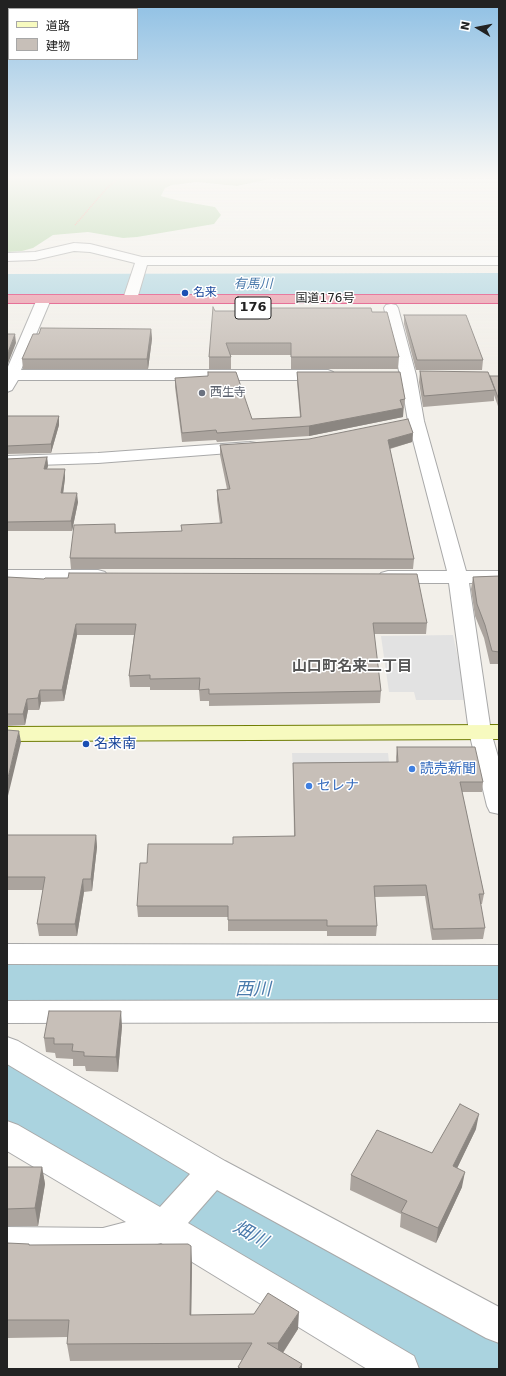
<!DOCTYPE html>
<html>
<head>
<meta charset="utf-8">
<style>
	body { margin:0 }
	#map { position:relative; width:506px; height:1376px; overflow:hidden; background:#f2efe9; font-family:"DejaVu Sans","Noto Sans JP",sans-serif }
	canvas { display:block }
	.frame { position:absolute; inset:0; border:8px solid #222; pointer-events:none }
	.legend { position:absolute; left:8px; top:8px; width:130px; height:52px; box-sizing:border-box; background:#fff; border:1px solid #a7a7a7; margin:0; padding:5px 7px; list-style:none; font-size:12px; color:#222 }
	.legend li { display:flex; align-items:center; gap:8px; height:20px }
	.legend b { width:20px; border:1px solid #a7a7a7 }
	.north { position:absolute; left:458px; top:8px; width:40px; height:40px; -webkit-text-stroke:3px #fff; paint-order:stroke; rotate:280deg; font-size:11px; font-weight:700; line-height:16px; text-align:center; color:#222 }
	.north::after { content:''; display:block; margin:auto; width:14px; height:18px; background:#222; clip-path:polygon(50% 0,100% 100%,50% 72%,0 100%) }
</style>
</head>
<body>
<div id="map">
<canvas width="506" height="1376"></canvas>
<div class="frame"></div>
<ul class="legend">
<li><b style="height:5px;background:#f7fabf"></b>道路</li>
<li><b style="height:11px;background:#c7bfb8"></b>建物</li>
</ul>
<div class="north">N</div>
</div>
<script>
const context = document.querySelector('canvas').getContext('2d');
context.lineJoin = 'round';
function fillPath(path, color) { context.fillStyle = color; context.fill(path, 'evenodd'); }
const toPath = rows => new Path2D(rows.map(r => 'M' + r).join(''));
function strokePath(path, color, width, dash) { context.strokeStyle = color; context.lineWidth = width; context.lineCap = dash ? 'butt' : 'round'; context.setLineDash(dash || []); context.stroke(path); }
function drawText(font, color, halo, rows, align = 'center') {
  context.font = font + ' "DejaVu Sans","Noto Sans JP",sans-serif'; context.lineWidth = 3; context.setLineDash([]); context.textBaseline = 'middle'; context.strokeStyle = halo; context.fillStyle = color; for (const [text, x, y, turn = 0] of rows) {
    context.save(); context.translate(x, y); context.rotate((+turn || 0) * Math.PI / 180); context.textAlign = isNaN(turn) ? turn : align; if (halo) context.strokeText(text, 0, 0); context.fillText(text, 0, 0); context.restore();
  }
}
const forest = toPath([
	[7,178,274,178,237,186,197,182,172,185,165,188,161,196,180,201,215,207,221,215,214,224,137,237,123,238,88,232,53,235,33,248,22,251,7,252]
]);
const parking = toPath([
	[453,635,467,700,416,700,414,692,389,692,381,636],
	[292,753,388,753,390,771,293,771]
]);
const river = toPath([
	[499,273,499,295,7,296,7,274,499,273],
	[7,960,499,961,499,1021,7,1020,7,960],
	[7,1060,37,1070,122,1120,349,1240,499,1313,499,1369,406,1369,281,1302,60,1172,7,1139,7,1060]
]);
const path = toPath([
	[75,225,107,188,119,178]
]);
const street = toPath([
	[74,243,90,244,142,257,499,257,499,265,147,265,137,299,135,302,130,303,125,302,123,299,135,263,90,252,74,251,35,260,7,261,7,253,35,252,74,243],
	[44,295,49,296,51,299,21,370,328,370,333,372,336,375,333,378,328,380,18,380,12,390,7,392,7,369,37,299,39,296,44,295],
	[391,304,396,305,398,308,416,375,424,421,466,571,499,571,499,583,469,583,491,732,499,760,499,814,490,812,487,806,469,732,449,583,388,583,381,581,378,577,381,573,388,571,447,571,408,421,400,375,384,308,386,305,391,304],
	[250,442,256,443,258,447,256,451,98,463,7,466,7,456,98,453,250,442],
	[7,570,98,570,105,572,108,576,105,580,98,582,7,582,7,570],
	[7,944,499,945,499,965,7,964,7,944],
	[499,1000,499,1022,7,1023,7,1001,499,1000],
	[7,1037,18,1041,225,1161,499,1307,499,1343,486,1338,217,1190,188,1223,414,1356,419,1369,367,1369,161,1243,103,1260,7,1259,7,1227,103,1228,126,1222,7,1151,7,1121,18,1125,160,1207,190,1174,7,1064,7,1037]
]);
const secondary = toPath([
	[499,725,499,739,7,741,7,727,499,725]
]);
const highway = toPath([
	[7,295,499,295,499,303,7,303,7,295]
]);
const wall = toPath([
	[215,311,372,312,399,357,398,369,291,369,291,355,231,355,231,369,209,369,209,357],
	[404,315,483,360,482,370,416,370,404,324],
	[151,329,152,339,148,369,23,369,22,359],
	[420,371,490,378,490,376,499,376,499,409,494,395,494,401,423,407,419,382],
	[297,372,405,399,403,417,309,436,217,442,216,440,182,442,175,387,175,378,252,419,300,417,297,382],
	[7,416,59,416,59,425,51,453,7,454],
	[413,433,412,442,390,449,414,559,413,569,71,569,70,558,115,524,116,533,181,531,220,524,217,500,217,490,227,489,220,455,220,445],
	[47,457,48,466,47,469,65,478,63,493,78,502,72,531,7,531,7,459],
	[499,576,499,664,490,664,484,638,475,616,471,589,473,577],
	[7,577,427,623,426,634,374,634,381,691,380,703,209,706,209,701,200,701,199,690,150,690,150,687,130,687,129,676,134,635,77,635,64,701,41,702,39,710,28,710,25,725,7,726],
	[397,747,483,782,482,792,462,792,484,894,482,904,480,904,485,928,483,939,432,940,425,896,375,897,377,926,376,936,327,936,327,931,228,931,228,917,138,917,137,906,147,863,233,844,294,836,293,763,396,762,396,757],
	[7,835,96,835,97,847,92,891,84,892,77,936,39,936,37,924,43,890,7,890],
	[122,1026,118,1072,86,1071,85,1066,73,1066,73,1059,56,1058,55,1053,46,1052,44,1038],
	[476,1129,457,1168,462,1187,436,1243,400,1227,401,1214,350,1190,351,1175,432,1153],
	[7,1167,42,1167,45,1184,38,1226,7,1226],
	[7,1243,192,1263,191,1315,298,1329,283,1353,302,1369,238,1369,238,1367,242,1360,70,1361,67,1344,68,1337,7,1338]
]);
const shadedWall = toPath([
	[151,329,152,339,148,369,147,359],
	[15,334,16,343,7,366,7,355],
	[403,408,403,417,309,436,309,426],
	[59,416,59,425,51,453,51,444],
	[413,433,412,442,388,449,388,440],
	[47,457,48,466,44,478,44,469],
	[65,469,65,478,62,502,61,493],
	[77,493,78,502,72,531,71,521],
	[76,624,77,635,64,701,62,690],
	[40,690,41,702,39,710,38,698],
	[27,699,28,710,25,725,23,714],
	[19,731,21,742,7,800,7,782],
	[96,835,97,847,92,891,91,879],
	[83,879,84,892,77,936,75,924],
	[121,1011,122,1026,118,1072,116,1057],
	[479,1114,476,1129,451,1181,453,1166],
	[42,1167,45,1184,38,1226,35,1208],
	[465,1172,462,1187,436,1243,438,1228],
	[191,1246,192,1263,191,1332,190,1315],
	[299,1312,298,1329,278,1360,278,1343],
	[302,1364,302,1369,299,1369]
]);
const building = toPath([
	[213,307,215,311,265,311,265,308,371,308,372,312,387,312,399,357,291,357,291,343,226,343,231,357,209,357,213,307],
	[404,315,466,315,483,360,417,360,404,315],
	[41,328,151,329,147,359,22,359,33,334,39,334,41,328],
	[7,334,15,334,7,355,7,334],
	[420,371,488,372,495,390,424,396,420,371],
	[208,372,236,372,252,419,301,417,297,372,400,372,405,399,400,400,403,408,309,426,217,433,216,430,182,433,175,378,208,376,208,372],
	[490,376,499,376,499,400,490,376],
	[7,416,59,416,51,444,7,446,7,416],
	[408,419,413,433,388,440,414,559,70,558,74,525,115,524,115,533,182,531,181,525,222,523,217,490,230,489,220,445,309,439,408,419],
	[47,457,44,469,65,469,61,493,77,493,71,521,7,522,7,459,47,457],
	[69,573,417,574,427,623,373,623,381,691,209,694,209,689,199,690,200,678,150,679,150,675,129,676,136,624,76,624,62,690,40,690,38,698,27,699,23,714,7,714,7,577,44,579,45,578,68,578,69,573],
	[499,576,499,652,492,651,485,625,477,604,473,577,499,576],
	[7,730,19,731,7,782,7,730],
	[397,747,475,747,483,782,460,782,484,894,479,894,485,928,433,929,426,885,374,886,377,926,327,926,327,920,228,920,228,906,137,906,140,863,147,863,148,844,233,844,233,837,295,836,293,763,398,762,397,747],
	[7,835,96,835,91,879,83,879,75,924,37,924,45,877,7,877,7,835],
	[49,1011,121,1011,116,1057,84,1056,84,1052,72,1051,73,1044,54,1044,54,1038,44,1038,49,1011],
	[460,1104,479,1114,453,1166,465,1172,438,1228,401,1212,407,1201,351,1175,377,1130,432,1153,460,1104],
	[7,1167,42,1167,35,1208,7,1209,7,1167],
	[7,1243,29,1244,29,1245,188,1244,191,1246,190,1315,254,1314,268,1293,299,1312,278,1343,267,1343,302,1364,299,1369,241,1369,238,1367,252,1343,67,1344,69,1320,7,1320,7,1243]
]);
const markers = [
	[185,293,4,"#1a4fb4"],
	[202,393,4,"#6b7280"],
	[86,744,4,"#1a4fb4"],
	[412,769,4,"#3f7fe0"],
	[309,786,4,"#3f7fe0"]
];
const farTransitnames = [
	["名来",193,293]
];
const farStreetnames = [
	["国道176号",325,299]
];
const farWorshipnames = [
	["西生寺",210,393]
];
const farWaternames = [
	["有馬川",253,285]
];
const shields = [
	[253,308,36]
];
const shieldNames = [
	["176",253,308]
];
const transitNames = [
	["名来南",94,744]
];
const shopNames = [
	["読売新聞",420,769],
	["セレナ",317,786]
];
const neighbourhoodNames = [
	["山口町名来二丁目",352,667]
];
const nearWaternames = [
	["西川",253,990],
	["畑川",250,1235,29]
];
fillPath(forest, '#add19e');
fillPath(parking, '#e2e2e2');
fillPath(river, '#aad3df');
strokePath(street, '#a9a9a9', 2);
strokePath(secondary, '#707d05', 2);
strokePath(highway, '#dc2a67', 2);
strokePath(path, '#fa8072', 1.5, [1, 1]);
fillPath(street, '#fff');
fillPath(secondary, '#f7fabf');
fillPath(highway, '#e892a2');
fillPath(wall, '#aba49e');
fillPath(shadedWall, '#8b8681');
fillPath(building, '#c7bfb8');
strokePath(building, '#8b8681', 1);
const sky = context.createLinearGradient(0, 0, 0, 370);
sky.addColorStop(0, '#8fc0e4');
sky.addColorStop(0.48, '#f9f8f5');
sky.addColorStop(1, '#f9f8f500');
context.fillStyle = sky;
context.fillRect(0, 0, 506, 370);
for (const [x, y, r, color] of markers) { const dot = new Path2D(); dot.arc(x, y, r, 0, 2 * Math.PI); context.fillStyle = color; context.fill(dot); strokePath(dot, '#fff', 1.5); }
drawText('12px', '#164399', '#fff', farTransitnames, 'left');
drawText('12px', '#222', '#fff', farStreetnames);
drawText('12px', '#5b616d', '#fff', farWorshipnames, 'left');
drawText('italic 13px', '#4a7aab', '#fff', farWaternames);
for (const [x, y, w] of shields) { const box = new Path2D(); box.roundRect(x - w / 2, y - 11, w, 22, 3); context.fillStyle = '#fff'; context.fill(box); strokePath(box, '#222', 1); }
drawText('bold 13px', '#222', null, shieldNames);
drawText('14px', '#164399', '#fff', transitNames, 'left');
drawText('14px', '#366cbe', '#fff', shopNames, 'left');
drawText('bold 15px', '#555', '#fff', neighbourhoodNames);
drawText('italic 18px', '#4a7aab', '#fff', nearWaternames);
</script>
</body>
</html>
